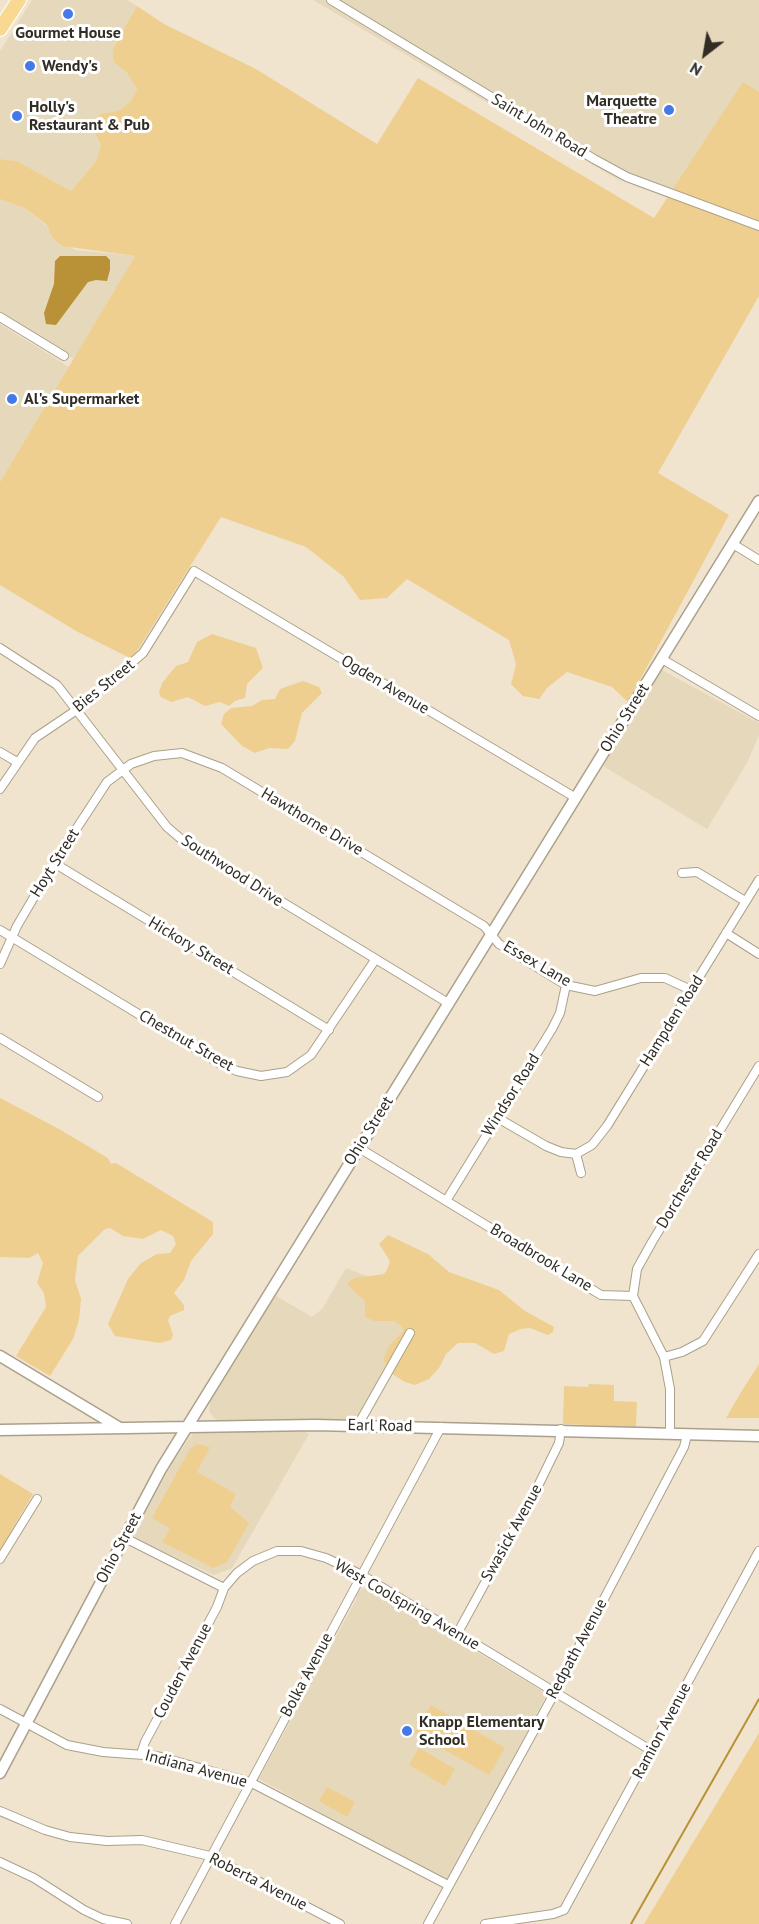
<!DOCTYPE html>
<html>
<head>
<meta charset="utf-8">
<style>
	body { margin:0 }
	#map { position:relative; width:759px; height:1924px; overflow:hidden; background:#f0e4ce; font-family:"PT Sans",sans-serif }
	canvas { display:block }
	.north { position:absolute; left:675px; top:24px; width:60px; height:60px; -webkit-text-stroke:4px #fff; paint-order:stroke; rotate:211deg; font-size:16px; font-weight:700; line-height:24px; text-align:center; color:#312d24 }
	.north::after { content:''; display:block; margin:auto; width:21px; height:27px; background:#312d24; clip-path:polygon(50% 0,100% 100%,50% 72%,0 100%) }
</style>
</head>
<body>
<div id="map">
<canvas width="759" height="1924"></canvas>
<div class="north">N</div>
</div>
<script>
const context = document.querySelector('canvas').getContext('2d');
context.lineJoin = 'round';
function fillPath(path, color) { context.fillStyle = color; context.fill(path, 'evenodd'); }
const toPath = rows => new Path2D(rows.map(r => 'M' + r).join(''));
function strokePath(path, color, width, dash) { context.strokeStyle = color; context.lineWidth = width; context.lineCap = dash ? 'butt' : 'round'; context.setLineDash(dash || []); context.stroke(path); }
function drawText(font, color, halo, rows, align = 'center') {
  context.font = font + ' "PT Sans",sans-serif'; context.lineWidth = 6; context.setLineDash([]); context.textBaseline = 'middle'; context.strokeStyle = halo; context.fillStyle = color; for (const [text, x, y, turn = 0] of rows) {
    context.save(); context.translate(x, y); context.rotate((+turn || 0) * Math.PI / 180); context.textAlign = isNaN(turn) ? turn : align; if (halo) context.strokeText(text, 0, 0); context.fillText(text, 0, 0); context.restore();
  }
}
const built = toPath([
	[32,0,127,0,137,6,125,29,114,62,127,73,137,89,131,101,95,134,101,145,96,161,71,191,17,161,0,159,0,51],
	[313,0,759,0,759,152,718,217,617,179],
	[0,199,26,209,46,225,52,237,75,250,135,256,74,359,0,312],
	[0,324,69,367,0,482],
	[662,670,759,723,759,735,747,763,707,829,603,766],
	[346,1268,428,1299,358,1421,221,1422,214,1418,209,1411,210,1402,273,1294,312,1317,322,1309],
	[194,1432,306,1432,309,1434,232,1568,214,1575,136,1539,134,1534,173,1462],
	[371,1588,547,1694,451,1876,446,1879,440,1878,259,1779,357,1598,355,1595,362,1589]
]);
const green = toPath([
	[137,6,164,24,256,69,377,144,418,78,654,218,743,82,759,92,759,296,658,473,729,515,628,702,612,687,567,672,547,688,539,699,523,696,511,684,516,664,509,640,407,579,387,598,360,600,344,577,306,547,221,517,132,659,76,631,0,585,0,482,135,256,62,246,52,237,46,224,26,209,0,199,0,159,17,161,71,191,96,161,101,145,95,134,94,124,100,114,119,111,131,101,137,89,127,73,114,62,113,49],
	[212,634,256,648,263,668,247,684,245,698,235,701,229,706,220,702,205,706,188,697,171,702,161,697,159,693,162,683,176,666,188,662,197,642],
	[303,681,319,687,322,693,302,713,295,741,288,749,269,748,255,753,242,746,221,724,224,714,231,708,252,706,262,700,275,699,280,689],
	[0,1098,59,1129,108,1158,111,1164,116,1163,213,1222,213,1234,191,1261,184,1280,174,1293,184,1305,184,1310,170,1316,168,1320,173,1335,171,1340,160,1343,115,1336,108,1324,128,1279,141,1263,157,1254,170,1253,176,1244,173,1236,161,1230,143,1239,123,1236,110,1228,105,1229,78,1256,75,1280,81,1299,79,1320,73,1339,50,1376,16,1356,46,1307,44,1293,37,1283,43,1263,38,1253,29,1258,0,1257],
	[388,1235,428,1254,449,1272,499,1290,525,1311,554,1327,553,1332,548,1335,530,1328,521,1329,509,1334,504,1351,494,1354,475,1343,458,1343,446,1354,439,1368,429,1379,415,1385,405,1382,392,1374,383,1360,389,1346,403,1331,402,1326,394,1321,374,1321,365,1317,365,1301,347,1284,354,1278,384,1274,387,1270,390,1261,379,1244],
	[759,1364,759,1418,726,1418,743,1389],
	[589,1384,614,1385,614,1401,637,1402,636,1427,563,1424,564,1386,588,1387],
	[197,1444,210,1447,197,1472,236,1494,230,1507,249,1523,227,1562,213,1568,162,1542,170,1528,152,1518,190,1449],
	[0,1474,33,1494,0,1550],
	[431,1705,505,1748,489,1775,415,1733],
	[759,1733,759,1924,644,1924],
	[419,1748,455,1769,445,1786,409,1765],
	[327,1787,355,1802,347,1817,319,1801]
]);
const water = toPath([
	[60,256,106,256,110,260,110,270,107,281,96,280,88,282,56,325,46,324,44,313,54,284,55,261]
]);
const stream = toPath([
	[631,1924,759,1699]
]);
const minor = toPath([
	[331,0,594,159,627,177,759,226],
	[0,317,64,356],
	[733,544,759,560],
	[0,648,57,685,167,827,187,844,448,1003],
	[662,659,759,716],
	[0,752,17,762],
	[0,789,35,738,78,709,143,653,194,571,576,798],
	[54,863,329,1030],
	[682,873,697,872,745,901],
	[0,930,219,1063,237,1071,261,1076,287,1072,311,1055,375,960],
	[726,933,759,954],
	[0,964,17,926,54,863,107,782,131,764,154,756,182,753,222,768,484,926,499,944,566,985,595,991,641,978,665,978,691,990],
	[0,1038,98,1097],
	[496,1117,546,1146,561,1152,576,1154,592,1145,607,1126,759,880],
	[359,1148,601,1295,633,1296,664,1357,670,1389,670,1433],
	[576,1154,581,1173],
	[446,1201,552,1029,560,1013,566,985],
	[633,1296,637,1269,652,1242,759,1066],
	[664,1357,682,1352,703,1341,759,1254],
	[358,1425,410,1333],
	[125,1538,224,1588],
	[0,1559,37,1499],
	[457,1634,537,1488,559,1443,561,1429],
	[0,1709,67,1745,103,1752,157,1756,250,1782,448,1885],
	[141,1754,145,1742,217,1607,224,1588,237,1573,253,1561,277,1551,301,1551,326,1558,360,1574,652,1751],
	[0,1811,45,1830,70,1837,107,1841,142,1840,210,1856,340,1924],
	[0,1862,34,1878,84,1910,103,1919,127,1924],
	[175,1924,441,1427],
	[428,1924,555,1692,684,1447,687,1435],
	[485,1924,553,1914,564,1910,759,1551]
]);
const tertiary = toPath([
	[0,1356,120,1428],
	[0,1430,315,1425,759,1436],
	[0,1773,161,1469,759,501]
]);
const primary = toPath([
	[0,29,19,0]
]);
const markers = [
	[68,14,6,"#4578e9"],
	[30,66,6,"#4578e9"],
	[669,110,6,"#4578e9"],
	[17,116,6,"#4578e9"],
	[12,399,6,"#4578e9"],
	[407,1731,6,"#4578e9"]
];
const poiNames = [
	["Gourmet House",68,33,"center"],
	["Wendy's",42,66],
	["Marquette",657,101,"right"],
	["Theatre",657,119,"right"],
	["Holly's",29,107],
	["Restaurant & Pub",29,125],
	["Al's Supermarket",24,399],
	["Knapp Elementary",419,1722],
	["School",419,1740]
];
const streetNames = [
	["Saint John Road",539,126,31],
	["Ogden Avenue",385,685,31],
	["Bies Street",104,686,-39],
	["Ohio Street",625,718,-58],
	["Hawthorne Drive",312,822,31],
	["Hoyt Street",55,863,-58],
	["Southwood Drive",232,871,33],
	["Hickory Street",191,946,31],
	["Essex Lane",537,964,30],
	["Hampden Road",672,1021,-58],
	["Chestnut Street",186,1041,30],
	["Windsor Road",511,1095,-58],
	["Ohio Street",369,1131,-58],
	["Dorchester Road",690,1179,-59],
	["Broadbrook Lane",541,1258,31],
	["Earl Road",380,1426,1],
	["Swasick Avenue",512,1533,-61],
	["Ohio Street",119,1548,-62],
	["West Coolspring Avenue",407,1605,30],
	["Redpath Avenue",577,1649,-62],
	["Couden Avenue",183,1671,-62],
	["Bolka Avenue",307,1675,-62],
	["Ramion Avenue",662,1731,-62],
	["Indiana Avenue",196,1769,15],
	["Roberta Avenue",258,1882,27]
];
fillPath(built, '#e6d8bb');
fillPath(green, '#efcf8f');
fillPath(water, '#b99137');
strokePath(stream, '#b99137', 2);
strokePath(minor, '#aaa08b', 10);
strokePath(tertiary, '#aaa08b', 13);
strokePath(primary, '#fff', 16);
strokePath(minor, '#fff', 8);
strokePath(tertiary, '#fff', 10);
strokePath(primary, '#f9d991', 14);
for (const [x, y, r, color] of markers) { const dot = new Path2D(); dot.arc(x, y, r, 0, 2 * Math.PI); context.fillStyle = color; context.fill(dot); strokePath(dot, '#fff', 2); }
drawText('bold 16px', '#312d24', '#fff', poiNames, 'left');
drawText('16px', '#312d24', '#fff', streetNames);
</script>
</body>
</html>
